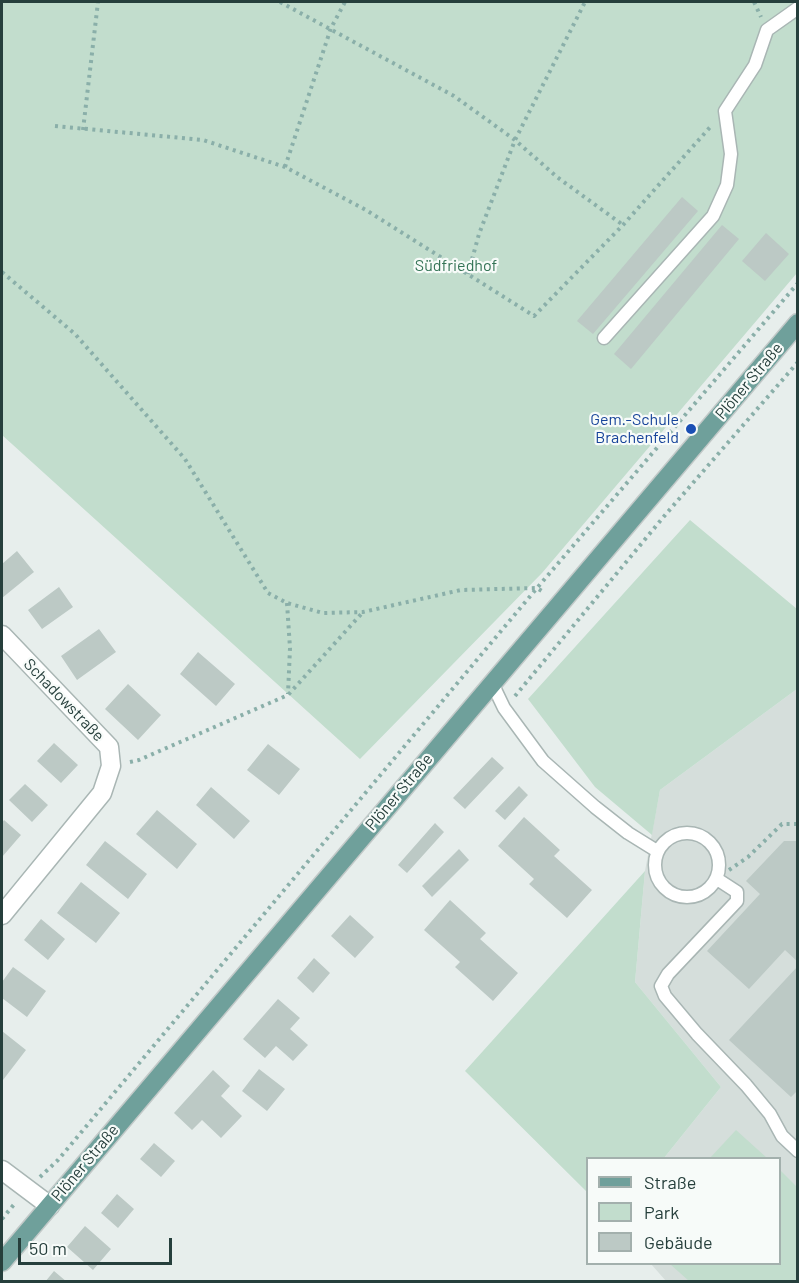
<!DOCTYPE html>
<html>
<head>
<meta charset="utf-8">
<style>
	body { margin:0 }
	#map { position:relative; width:799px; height:1283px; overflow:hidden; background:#e7eeec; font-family:Barlow,sans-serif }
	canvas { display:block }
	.frame { position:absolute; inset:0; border:3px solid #263f3c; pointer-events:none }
	.legend { position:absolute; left:586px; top:1157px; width:195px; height:108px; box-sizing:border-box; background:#f7fbf9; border:2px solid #a3b0ad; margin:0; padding:8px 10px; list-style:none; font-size:18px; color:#263f3c }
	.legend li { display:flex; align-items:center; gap:12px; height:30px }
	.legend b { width:30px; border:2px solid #a3b0ad }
	.scale { position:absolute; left:18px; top:1238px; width:154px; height:27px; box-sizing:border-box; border:3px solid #263f3c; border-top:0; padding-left:8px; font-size:18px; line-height:21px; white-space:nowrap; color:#263f3c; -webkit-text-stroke:4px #f7fbf9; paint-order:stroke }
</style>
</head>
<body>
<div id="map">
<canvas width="799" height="1283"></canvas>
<div class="frame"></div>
<ul class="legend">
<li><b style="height:8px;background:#6fa09b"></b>Straße</li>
<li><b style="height:16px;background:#c2ddcd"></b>Park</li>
<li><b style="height:16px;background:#bcc9c5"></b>Gebäude</li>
</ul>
<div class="scale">50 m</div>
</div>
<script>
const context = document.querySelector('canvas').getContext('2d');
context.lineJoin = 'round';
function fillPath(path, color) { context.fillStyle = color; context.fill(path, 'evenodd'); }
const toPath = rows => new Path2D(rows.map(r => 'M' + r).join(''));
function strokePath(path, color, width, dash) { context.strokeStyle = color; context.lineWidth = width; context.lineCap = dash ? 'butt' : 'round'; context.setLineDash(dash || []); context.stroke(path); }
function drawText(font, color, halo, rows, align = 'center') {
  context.font = font + ' Barlow,sans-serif'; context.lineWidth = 4.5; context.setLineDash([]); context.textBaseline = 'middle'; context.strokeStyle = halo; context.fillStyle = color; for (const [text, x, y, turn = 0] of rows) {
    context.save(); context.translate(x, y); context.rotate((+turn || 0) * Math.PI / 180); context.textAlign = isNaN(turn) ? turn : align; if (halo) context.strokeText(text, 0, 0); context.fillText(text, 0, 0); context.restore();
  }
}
const built = toPath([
	[797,689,797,1281,666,1281,651,1264,780,1264,780,1158,664,1158,721,1087,635,982,645,871,660,790]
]);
const green = toPath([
	[2,2,797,2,797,273,542,573,360,759,2,435],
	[690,520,797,609,797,689,660,790,652,835,595,787,528,699],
	[645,871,635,982,721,1087,664,1158,588,1158,587,1192,465,1071],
	[736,1130,767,1158,710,1158],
	[780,1170,797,1187,797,1281,689,1281,670,1264,780,1264]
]);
const building = toPath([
	[682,197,698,211,593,334,577,321],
	[722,225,739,239,631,369,614,354],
	[766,233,789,254,765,281,742,261],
	[17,551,34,572,2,598,2,564],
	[59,587,73,607,42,629,28,610],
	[99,629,116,652,77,680,61,656],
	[198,652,235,684,216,706,180,674],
	[128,684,161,715,138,740,105,709],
	[54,743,78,765,61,783,37,761],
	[268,744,300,769,279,795,247,770],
	[492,757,504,768,465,809,453,798],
	[25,784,48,805,32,822,9,800],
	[519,786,528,795,505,820,495,811],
	[211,787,250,821,234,839,196,805],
	[157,810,197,844,177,869,136,834],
	[524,817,560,850,554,856,592,890,567,918,529,884,534,879,498,846],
	[4,820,21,835,2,857,2,823],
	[435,823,444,832,407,873,398,865],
	[105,841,147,874,128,899,86,865],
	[784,841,798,841,798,962,785,950,749,989,707,951,760,894,746,881],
	[459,849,469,860,432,897,422,886],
	[81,882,120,913,96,943,57,913],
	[450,900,486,933,480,939,518,973,493,1001,455,967,460,962,424,930],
	[350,915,374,937,355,958,331,936],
	[41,919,65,939,48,960,24,940],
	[314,958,330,973,313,993,297,978],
	[798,966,798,1090,791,1097,729,1040],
	[13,967,46,991,27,1017,2,998,2,982],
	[278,999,300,1018,290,1029,308,1045,293,1061,276,1046,265,1058,243,1039],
	[2,1031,26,1050,3,1080,2,1079],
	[259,1069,285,1089,267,1111,242,1091],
	[213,1070,230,1086,221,1096,242,1116,221,1138,202,1120,192,1130,174,1113],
	[154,1143,175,1161,161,1177,140,1159],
	[117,1194,134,1209,118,1228,101,1213],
	[85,1226,111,1249,93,1270,67,1247],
	[54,1271,67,1282,45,1282]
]);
const path = toPath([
	[280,2,454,96,515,140,557,177,623,225],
	[754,2,761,17],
	[55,126,203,140,285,167,366,210,534,316,623,225,712,125],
	[83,130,98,2],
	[285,167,331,28,345,2],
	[2,272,75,334,185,459,268,593,287,603,323,613,363,612,461,590,537,588,545,593],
	[468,274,479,234,515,140,585,2],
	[287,603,290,648,288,694],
	[515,696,666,514,798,362],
	[130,762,139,760,288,695,363,612],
	[729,870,748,857,782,824,798,824],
	[40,1177,58,1160,537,588,798,283],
	[2,1219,16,1202]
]);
const service = toPath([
	[604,338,713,216,727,185,731,154,725,111,755,65,767,30,798,8],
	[492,683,504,708,543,761,595,807,628,833,657,851],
	'655 865a32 32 0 1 1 64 0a32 32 0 1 1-64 0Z',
	[717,879,737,892,737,901,668,974,661,986,665,996,697,1034,746,1085,770,1114,782,1136,798,1151]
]);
const minor = toPath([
	[2,635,109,747,111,766,102,793,2,915],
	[2,1170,50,1206]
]);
const primary = toPath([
	[2,1262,798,323]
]);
const markers = [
	[691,429,6,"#1a4fb4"]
];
const parkNames = [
	["Südfriedhof",456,266]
];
const streetNames = [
	["Plöner Straße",749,381,-50],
	["Schadowstraße",64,700,46],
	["Plöner Straße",399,792,-50],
	["Plöner Straße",85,1163,-50]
];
const transitNames = [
	["Gem.-Schule",679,420],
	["Brachenfeld",679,438]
];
fillPath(built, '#d5dedb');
fillPath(green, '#c2ddcd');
fillPath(building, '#bcc9c5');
strokePath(service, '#a9b6b4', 15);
strokePath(minor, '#a9b6b4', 21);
strokePath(primary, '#c2c9c8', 21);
strokePath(path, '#8aafa9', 4, [3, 4.5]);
strokePath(service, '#fff', 12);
strokePath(minor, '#fff', 18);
strokePath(primary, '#6fa09b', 18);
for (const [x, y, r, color] of markers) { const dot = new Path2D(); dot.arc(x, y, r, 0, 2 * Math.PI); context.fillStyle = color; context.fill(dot); strokePath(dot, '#f7fbf9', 2); }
drawText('16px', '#337355', '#f7fbf9', parkNames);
drawText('16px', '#263f3c', '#f7fbf9', streetNames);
drawText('16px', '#164399', '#f7fbf9', transitNames, 'right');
</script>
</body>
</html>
